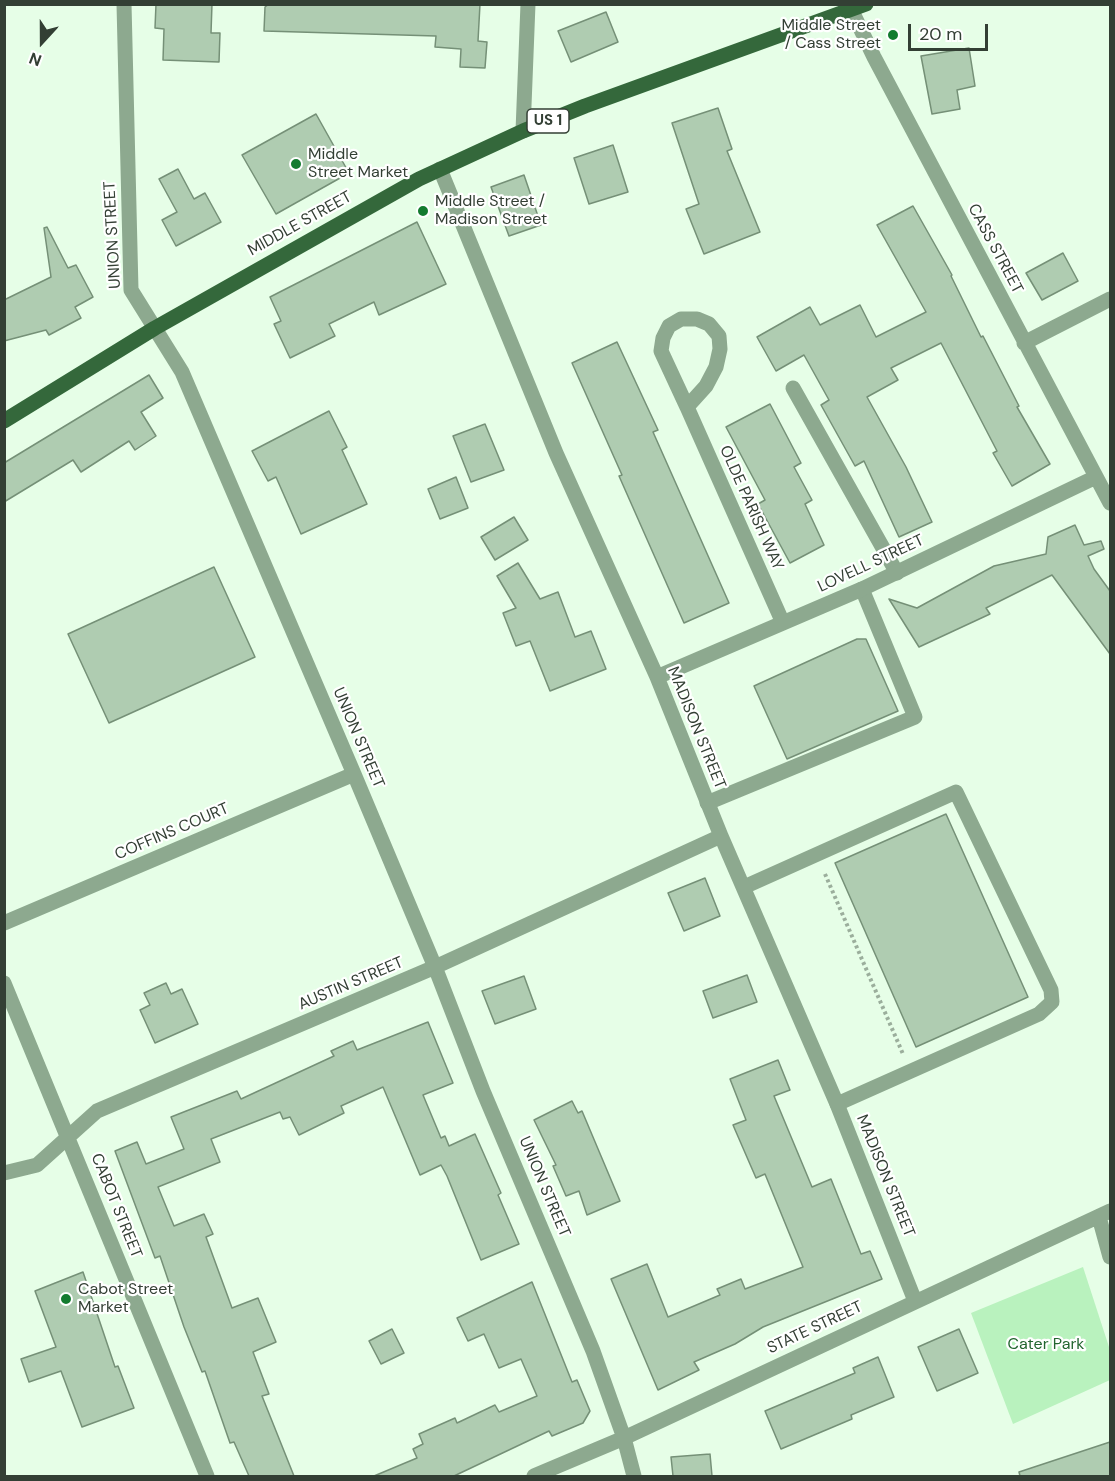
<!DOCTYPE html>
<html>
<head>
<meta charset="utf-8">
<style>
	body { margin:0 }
	#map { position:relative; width:1115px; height:1481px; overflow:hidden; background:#e6fee7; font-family:"DM Sans",sans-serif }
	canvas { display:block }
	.frame { position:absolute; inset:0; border:6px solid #333f34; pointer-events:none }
	.north { position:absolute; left:12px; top:12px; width:60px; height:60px; -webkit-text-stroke:4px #fff; paint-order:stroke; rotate:201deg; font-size:16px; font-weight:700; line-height:24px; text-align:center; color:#333f34 }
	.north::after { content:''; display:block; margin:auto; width:21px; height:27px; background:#333f34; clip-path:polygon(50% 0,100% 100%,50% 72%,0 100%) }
	.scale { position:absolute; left:908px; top:24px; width:80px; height:27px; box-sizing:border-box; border:3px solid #333f34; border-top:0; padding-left:8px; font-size:18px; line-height:21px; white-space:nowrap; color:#333f34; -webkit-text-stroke:4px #fff; paint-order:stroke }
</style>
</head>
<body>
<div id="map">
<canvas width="1115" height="1481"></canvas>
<div class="frame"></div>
<div class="north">N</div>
<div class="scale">20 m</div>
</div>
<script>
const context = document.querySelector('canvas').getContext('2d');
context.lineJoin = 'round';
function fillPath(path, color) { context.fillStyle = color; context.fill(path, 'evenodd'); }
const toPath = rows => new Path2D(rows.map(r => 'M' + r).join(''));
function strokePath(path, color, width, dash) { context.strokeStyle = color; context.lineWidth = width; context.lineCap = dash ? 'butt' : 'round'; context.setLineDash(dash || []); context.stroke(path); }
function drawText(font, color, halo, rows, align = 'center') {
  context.font = font + ' "DM Sans",sans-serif'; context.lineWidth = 4.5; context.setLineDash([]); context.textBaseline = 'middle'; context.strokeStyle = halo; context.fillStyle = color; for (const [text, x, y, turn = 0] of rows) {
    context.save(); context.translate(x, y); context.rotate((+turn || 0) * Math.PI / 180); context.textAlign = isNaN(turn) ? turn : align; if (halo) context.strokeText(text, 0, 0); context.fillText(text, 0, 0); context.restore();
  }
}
const green = toPath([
	[1083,1267,1110,1350,1110,1380,1013,1424,971,1313]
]);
const building = toPath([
	[156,4,212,4,211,33,220,33,219,62,163,60,164,29,155,28,156,4],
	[269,4,480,4,478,41,487,42,485,68,460,67,461,49,435,47,436,36,264,31,265,7,269,4],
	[606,12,618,42,571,62,558,31,606,12],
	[969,48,975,86,957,90,960,109,932,114,921,56,969,48],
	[718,108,732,149,727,151,760,232,704,254,686,209,699,204,672,123,718,108],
	[316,114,349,173,276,214,242,155,316,114],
	[613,145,628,192,589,204,574,158,613,145],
	[178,169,194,199,205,193,221,222,176,246,162,220,177,212,159,179,178,169],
	[524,175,541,225,509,236,491,187,524,175],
	[913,206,952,275,951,276,981,337,983,336,1019,406,1017,407,1050,464,1012,486,993,453,997,451,941,343,891,368,898,380,867,397,906,467,932,522,899,537,864,461,855,466,821,405,829,400,804,355,776,371,757,337,810,307,820,325,860,305,876,337,926,312,877,225,913,206],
	[417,222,446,284,379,315,374,302,329,324,335,336,290,358,274,324,281,321,270,297,417,222],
	[47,227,68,268,76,265,93,297,75,307,81,318,49,335,46,330,4,341,4,300,51,277,44,228,47,227],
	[1063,253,1078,281,1042,300,1026,273,1063,253],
	[617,342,658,430,653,432,729,603,684,623,619,476,622,475,572,363,617,342],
	[149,375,163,398,141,412,156,436,135,450,129,441,81,472,73,460,4,502,4,463,149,375],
	[770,404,801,463,794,467,812,500,805,504,824,545,790,563,758,504,765,500,726,427,770,404],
	[329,411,347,447,342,450,367,504,301,534,276,477,268,481,252,451,329,411],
	[485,424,504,470,471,482,453,436,485,424],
	[456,477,468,508,440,519,428,489,456,477],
	[514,517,528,540,495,560,481,537,514,517],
	[1075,525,1084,545,1101,541,1104,549,1088,556,1094,569,1110,591,1110,654,1052,575,986,608,990,614,919,647,889,599,917,608,994,566,1046,554,1048,537,1075,525],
	[518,563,540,599,558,592,575,637,591,631,606,669,550,691,530,641,516,646,503,613,516,608,497,576,518,563],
	[214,567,255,657,109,723,68,634,214,567],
	[857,639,866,639,898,711,787,759,754,686,857,639],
	[946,814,1028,997,916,1047,835,863,946,814],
	[705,878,720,916,684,931,668,893,705,878],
	[747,975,757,1002,713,1018,703,991,747,975],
	[524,976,536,1009,495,1024,482,991,524,976],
	[166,983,171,994,182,989,198,1024,155,1043,140,1010,150,1005,144,993,166,983],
	[428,1022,453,1083,423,1095,441,1138,445,1136,449,1146,475,1134,501,1193,498,1195,519,1244,481,1260,447,1176,441,1165,420,1175,383,1087,341,1106,344,1113,299,1135,290,1117,283,1119,280,1112,211,1139,220,1162,158,1187,174,1226,204,1214,213,1234,206,1237,232,1308,258,1298,276,1342,253,1352,269,1394,262,1396,294,1476,249,1476,234,1442,230,1443,205,1371,202,1372,184,1327,160,1256,155,1258,115,1151,137,1142,146,1164,184,1149,171,1117,237,1091,241,1099,334,1056,331,1051,353,1041,357,1050,428,1022],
	[778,1060,790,1090,774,1096,812,1187,831,1179,861,1254,870,1251,882,1279,763,1327,735,1344,694,1362,699,1370,658,1390,611,1279,647,1264,668,1317,720,1295,717,1289,741,1279,745,1289,803,1267,765,1174,756,1178,733,1125,746,1120,730,1079,778,1060],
	[572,1101,578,1113,582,1111,620,1201,587,1215,579,1191,566,1196,553,1166,556,1165,534,1120,572,1101],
	[83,1272,115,1367,118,1366,134,1408,82,1427,61,1371,29,1382,21,1359,56,1347,35,1291,83,1272],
	[532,1282,572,1382,577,1380,590,1411,583,1423,552,1436,549,1431,454,1476,374,1476,417,1458,413,1449,423,1444,419,1434,455,1418,457,1423,495,1405,499,1412,537,1396,521,1359,499,1368,484,1334,468,1341,457,1318,532,1282],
	[392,1329,404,1353,381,1364,369,1341,392,1329],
	[959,1329,978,1373,937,1391,918,1347,959,1329],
	[878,1357,894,1397,851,1415,852,1419,781,1449,765,1411,855,1373,853,1368,878,1357],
	[1110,1442,1110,1476,1020,1476,1019,1472,1110,1442],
	[710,1454,712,1476,673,1476,671,1457,710,1454]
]);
const path = toPath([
	[825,874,903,1054]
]);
const service = toPath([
	[793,388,897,573],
	[707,803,915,717,862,589],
	[744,887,956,792,1051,990,1052,1002,1039,1014,837,1104]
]);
const minor = toPath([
	[124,4,131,290,182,372,354,774,435,967,483,1091,593,1351,624,1438,634,1476],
	[851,9,874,57,1110,503],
	[523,131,528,4],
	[440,169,556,453,657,677,721,836,837,1104,915,1301],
	[1024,343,1110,299],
	[687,407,661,351,663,338,669,326,681,319,697,319,709,324,719,336,720,349,716,367,706,386,687,407,783,623],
	[657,677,862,589,1096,477],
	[4,923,354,774],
	[4,983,207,1476],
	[4,1173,37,1165,97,1111,435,967,721,836],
	[1099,1217,1110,1257],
	[534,1476,624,1438,1110,1211]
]);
const primary = toPath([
	[4,421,155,328,419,179,523,131,585,106,866,4]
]);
const markers = [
	[893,35,6,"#137b2f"],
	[296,164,6,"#137b2f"],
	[423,211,6,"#137b2f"],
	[66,1299,6,"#137b2f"]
];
const shields = [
	[548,121,42]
];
const shieldNames = [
	["US 1",548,121]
];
const poiNames = [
	["Middle Street",881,26,"right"],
	["/ Cass Street",881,44,"right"],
	["Middle",308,155],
	["Street Market",308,173],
	["Middle Street /",435,202],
	["Madison Street",435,220],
	["Cabot Street",78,1290],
	["Market",78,1308]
];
const streetNames = [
	["MIDDLE STREET",300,224,-29],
	["UNION STREET",113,235,-93],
	["CASS STREET",995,249,62],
	["OLDE PARISH WAY",751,508,66],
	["LOVELL STREET",871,564,-25],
	["MADISON STREET",696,728,68],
	["UNION STREET",358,738,67],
	["COFFINS COURT",172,832,-23],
	["AUSTIN STREET",351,984,-23],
	["MADISON STREET",885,1176,68],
	["UNION STREET",544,1187,67],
	["CABOT STREET",116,1206,68],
	["STATE STREET",815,1328,-25]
];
const parkNames = [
	["Cater Park",1046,1345]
];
fillPath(green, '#b9f2be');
fillPath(building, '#afccb1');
strokePath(building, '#759077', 1.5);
strokePath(path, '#9bae9c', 4, [3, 3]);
strokePath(service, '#8da98f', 15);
strokePath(minor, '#8da98f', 15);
strokePath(primary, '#34683b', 15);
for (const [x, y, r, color] of markers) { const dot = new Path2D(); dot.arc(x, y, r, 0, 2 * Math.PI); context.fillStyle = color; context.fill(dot); strokePath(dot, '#fff', 2); }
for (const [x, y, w] of shields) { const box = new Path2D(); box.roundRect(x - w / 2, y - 12, w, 24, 4.5); context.fillStyle = '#fff'; context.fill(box); strokePath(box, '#333f34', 1.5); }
drawText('bold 15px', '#333f34', null, shieldNames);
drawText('16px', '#333f34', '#fff', poiNames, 'left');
drawText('16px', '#333f34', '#fff', streetNames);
drawText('16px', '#22652f', '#fff', parkNames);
</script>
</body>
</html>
